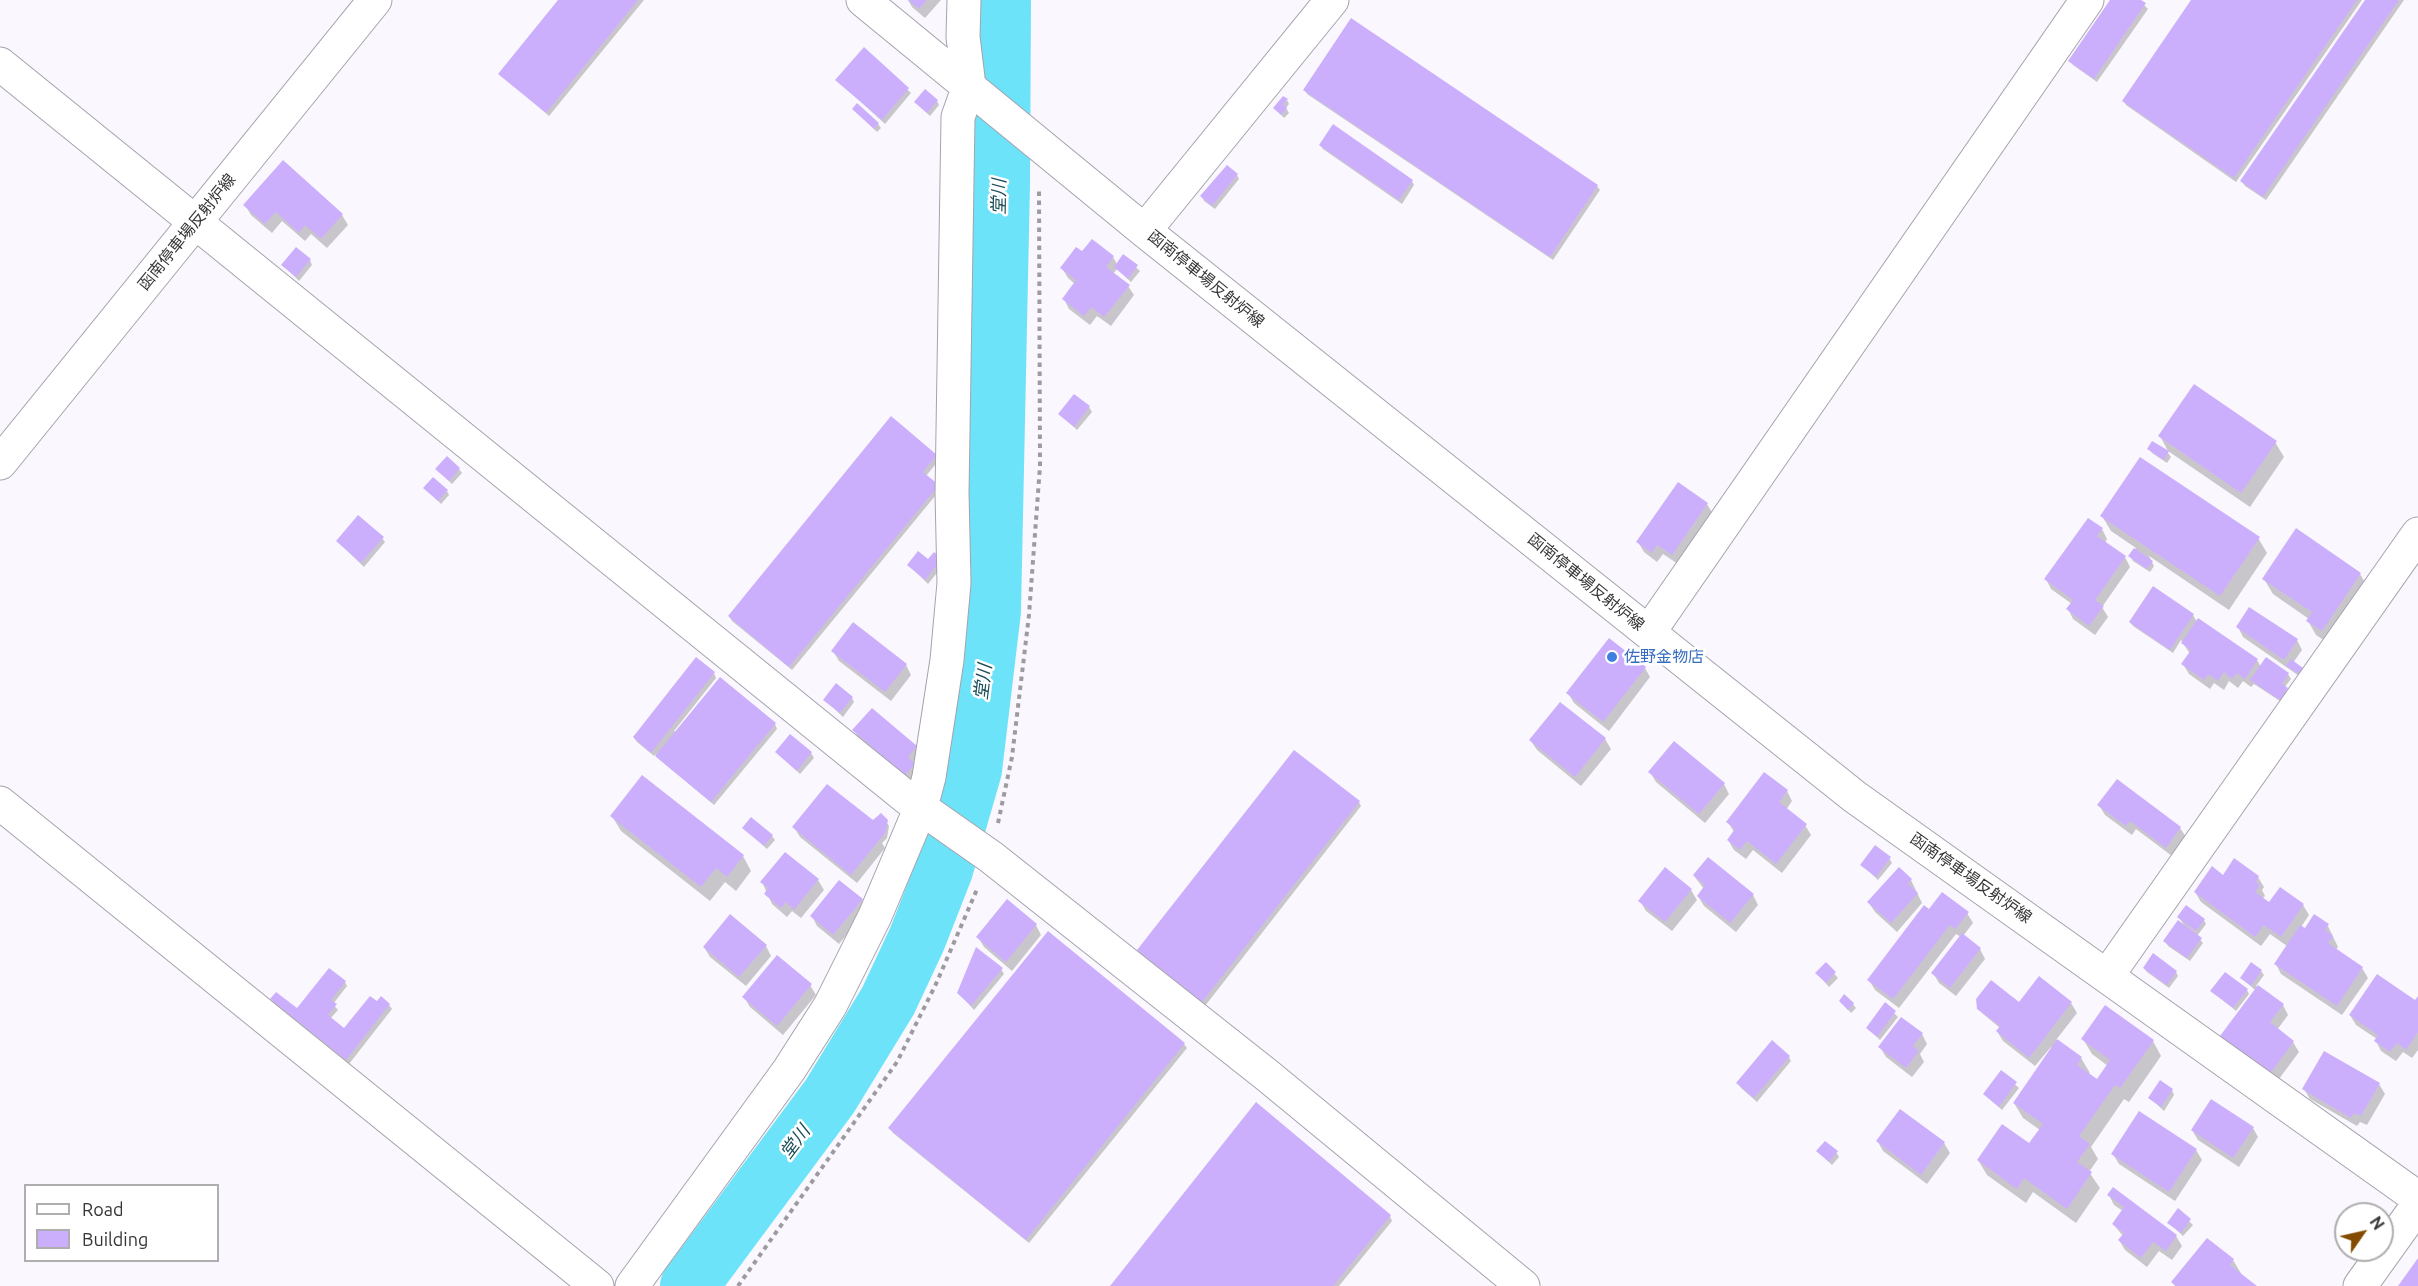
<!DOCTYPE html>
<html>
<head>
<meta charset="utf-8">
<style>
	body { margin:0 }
	#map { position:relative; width:2418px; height:1286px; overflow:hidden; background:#faf8fe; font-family:Ubuntu,sans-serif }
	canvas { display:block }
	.legend { position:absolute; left:24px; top:1184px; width:195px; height:78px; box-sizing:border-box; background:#fff; border:2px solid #aeaeaf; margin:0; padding:8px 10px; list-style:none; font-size:18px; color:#353437 }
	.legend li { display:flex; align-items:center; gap:12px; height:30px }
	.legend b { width:30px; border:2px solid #aeaeaf }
	.north { position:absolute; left:2334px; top:1202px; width:60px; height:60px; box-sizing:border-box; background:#fff; border:2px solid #aeaeaf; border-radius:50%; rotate:56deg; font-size:16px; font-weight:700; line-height:24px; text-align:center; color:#353437 }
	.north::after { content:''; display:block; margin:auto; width:21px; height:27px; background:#854c00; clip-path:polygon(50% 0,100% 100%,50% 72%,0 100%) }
</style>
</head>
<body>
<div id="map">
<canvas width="2418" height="1286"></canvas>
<ul class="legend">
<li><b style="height:8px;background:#fff"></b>Road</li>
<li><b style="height:16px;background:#ccaffc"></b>Building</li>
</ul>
<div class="north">N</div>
</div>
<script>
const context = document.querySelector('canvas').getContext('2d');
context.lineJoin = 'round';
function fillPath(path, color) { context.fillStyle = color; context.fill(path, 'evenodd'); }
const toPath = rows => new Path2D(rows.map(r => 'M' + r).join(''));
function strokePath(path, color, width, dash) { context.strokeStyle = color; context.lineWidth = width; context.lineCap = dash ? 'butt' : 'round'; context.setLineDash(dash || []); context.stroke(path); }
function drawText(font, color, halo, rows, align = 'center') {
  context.font = font + ' Ubuntu,"Noto Sans JP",sans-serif'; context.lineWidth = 5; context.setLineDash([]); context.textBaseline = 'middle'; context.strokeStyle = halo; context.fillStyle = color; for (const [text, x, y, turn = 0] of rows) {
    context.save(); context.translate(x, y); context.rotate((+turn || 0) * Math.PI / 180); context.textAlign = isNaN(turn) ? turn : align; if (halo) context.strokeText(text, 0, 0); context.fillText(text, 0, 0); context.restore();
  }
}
const shadow = toPath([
	[560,0,644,0,549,116,500,74],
	[908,0,941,0,925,18,912,7],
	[2112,0,2139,0,2148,9,2097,82,2073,65,2070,61],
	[2193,0,2362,0,2236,182,2126,105,2124,101],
	[2367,0,2404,0,2266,200,2245,186,2242,181],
	[864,50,911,93,885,124,837,80],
	[1305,90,1597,186,1600,190,1553,260,1307,94],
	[1287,100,1289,104,1286,108,1289,113,1284,118,1275,108],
	[937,101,939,105,930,116,915,102],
	[854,109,878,124,881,128,877,132],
	[1320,145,1412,181,1414,185,1402,204,1323,149],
	[283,162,342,215,348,225,327,248,311,234,305,241,282,221,272,233,251,215,245,205],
	[1237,175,1239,179,1215,209,1204,201,1202,197],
	[1083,254,1113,257,1117,264,1124,256,1140,271,1131,282,1117,269,1113,274,1128,286,1134,295,1111,326,1097,316,1090,325,1069,309,1064,299,1075,284,1068,278,1062,268],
	[310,260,312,265,299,281,283,265],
	[1089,407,1092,412,1077,430,1060,414],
	[2160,436,2275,442,2284,457,2250,507,2168,451],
	[2149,449,2168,453,2171,457,2167,463,2152,453],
	[936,456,939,460,926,476,940,490,792,670,732,621,729,616],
	[437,469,459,469,462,473,452,484],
	[425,488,447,491,449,495,441,504],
	[1707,504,1713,514,1678,564,1663,554,1657,562,1644,552,1638,542],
	[2102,516,2258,538,2267,553,2229,610,2149,556,2154,566,2150,572,2133,561,2130,556,2136,548,2111,531],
	[2102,529,2107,539,2105,543,2125,557,2130,567,2102,607,2108,617,2095,635,2073,619,2068,609,2072,604,2051,589,2046,579],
	[2297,530,2360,574,2369,589,2331,645,2316,635,2308,621,2309,619,2273,594,2264,579],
	[382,538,385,542,364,567,337,541],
	[928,561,944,564,928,584,909,565],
	[2193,615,2197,622,2199,620,2257,660,2261,667,2288,674,2291,679,2284,688,2289,694,2283,703,2254,684,2251,687,2243,681,2238,688,2229,681,2224,690,2214,683,2210,689,2189,674,2183,664,2190,654,2181,640,2173,653,2133,626,2130,622],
	[2238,627,2297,640,2302,650,2293,663,2304,674,2302,678,2243,637],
	[833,651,906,665,911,675,891,701,839,661],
	[1645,668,1650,677,1609,731,1574,703,1568,693],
	[714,673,716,678,674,731,677,732,775,724,777,729,714,805,660,760,656,754,654,756,637,742,634,738],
	[852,698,854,702,843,717,825,700],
	[1561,704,1605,739,1611,749,1581,786,1537,750,1531,741],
	[854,731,916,747,921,757,911,784,860,740],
	[776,752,811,753,814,758,800,774],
	[1650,772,1724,784,1729,794,1705,823,1656,782],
	[1787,791,1792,801,1786,810,1805,825,1811,835,1782,873,1753,850,1746,859,1734,850,1728,840,1734,832,1728,822],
	[1359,802,1361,806,1205,1006,1141,955,1138,950],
	[2099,805,2180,828,2186,837,2172,856,2136,829,2132,835,2105,815],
	[612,816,743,856,751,871,736,891,725,882,710,901,621,831],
	[871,821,886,821,889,826,887,838,882,843,885,848,857,883,800,837,794,827],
	[744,828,772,836,775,840,767,849],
	[786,854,818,880,824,890,801,918,792,911,787,917,772,904,762,882],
	[1889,858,1892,863,1878,880,1862,865],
	[1694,876,1753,895,1758,905,1736,932,1704,906,1698,896,1704,889],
	[2223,877,2258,877,2264,887,2262,890,2265,896,2262,899,2269,904,2303,905,2309,915,2301,927,2305,930,2328,926,2338,947,2336,950,2362,968,2368,978,2342,1015,2281,974,2276,964,2287,946,2270,934,2261,946,2201,902,2195,892],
	[1911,880,1922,903,1897,932,1875,912,1869,903],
	[1691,890,1697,900,1672,931,1646,911,1640,901],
	[862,900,867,910,839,944,817,926,812,916],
	[1929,911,1967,913,1973,923,1963,936,1980,949,1985,959,1956,996,1939,983,1933,973,1961,937,1956,934,1899,1008,1875,990,1869,980],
	[2179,917,2204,920,2206,924,2197,936,2203,943,2190,961,2168,946,2165,941,2185,927],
	[1036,925,1041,935,1012,971,984,947,978,937],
	[766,946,771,956,746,986,710,957,704,947],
	[1826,964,1838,978,1829,987,1817,973],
	[2144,968,2176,972,2178,976,2169,988,2147,972],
	[1001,969,1004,974,974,1010,959,993],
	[2261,971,2264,975,2256,986,2283,1005,2288,1015,2277,1030,2293,1042,2299,1052,2276,1083,2227,1046,2222,1036,2256,991,2242,978],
	[345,982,347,986,333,1004,338,1010,330,1019,344,1030,377,1004,389,1005,392,1009,349,1064,274,1004,272,999,297,1010],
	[810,985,816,995,783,1035,750,1007,744,997],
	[2247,990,2249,994,2236,1011,2212,991],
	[2418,998,2418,1050,2412,1058,2403,1052,2396,1061,2381,1051,2376,1041,2377,1039,2356,1025,2350,1015,2415,1002],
	[1840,1001,1853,1004,1856,1008,1851,1013],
	[2071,1003,2077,1013,2056,1040,2081,1058,2090,1073,2088,1075,2097,1081,2108,1066,2092,1054,2083,1039,2153,1041,2161,1056,2129,1102,2124,1099,2091,1147,2098,1159,2089,1172,2100,1188,2076,1223,2033,1192,2026,1203,1987,1175,1978,1160,2030,1145,2040,1130,2023,1118,2014,1103,2053,1048,2051,1047,2035,1066,2003,1041,1997,1031,2000,1028,1982,1013,1979,1008,2019,1004],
	[1886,1005,1898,1017,1880,1040,1868,1028],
	[1922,1034,1927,1044,1920,1054,1924,1062,1912,1077,1886,1057,1880,1047],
	[1184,1044,1187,1048,1029,1243,893,1133,890,1128],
	[1789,1057,1791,1061,1757,1102,1741,1088,1738,1083],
	[2001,1072,2019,1088,2002,1110,1984,1094],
	[2379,1084,2385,1094,2367,1125,2360,1122,2357,1126,2310,1099,2304,1089],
	[2172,1090,2174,1095,2164,1111,2150,1098],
	[2253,1128,2258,1137,2239,1167,2198,1140,2192,1130],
	[1878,1142,1944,1143,1950,1153,1927,1184,1883,1151],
	[2196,1150,2202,1160,2175,1201,2119,1164,2113,1154],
	[1818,1151,1836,1152,1839,1157,1832,1165],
	[2109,1195,2176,1236,2182,1246,2172,1260,2159,1251,2147,1267,2125,1250,2119,1240,2123,1236,2113,1224,2123,1211,2114,1205],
	[2178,1211,2193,1225,2183,1236,2169,1223],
	[1390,1216,1392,1221,1339,1286,1112,1286],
	[2233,1260,2242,1275,2255,1286,2175,1286,2173,1283]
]);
const river = toPath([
	[689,1286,830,1096,888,1001,917,939,944,870,973,770,992,611,1001,184,1002,0]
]);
const building = toPath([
	[558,0,638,0,546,113,498,74],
	[908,0,927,0,919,9],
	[2110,0,2141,0,2146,3,2094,79,2068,61],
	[2191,0,2357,0,2234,178,2122,101],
	[2365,0,2399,0,2263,197,2240,181],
	[1351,18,1598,185,1550,257,1303,90],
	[864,47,909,88,882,120,835,80],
	[925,89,938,100,927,113,914,102],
	[1283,96,1288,99,1283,104,1287,108,1281,115,1273,108],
	[857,103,879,123,874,129,852,109],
	[1333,124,1413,180,1399,200,1319,145],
	[283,160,343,214,321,239,305,225,299,233,276,212,265,224,243,205],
	[1227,165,1238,174,1212,206,1200,196],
	[1092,239,1114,256,1106,267,1130,285,1104,317,1091,307,1084,316,1062,299,1076,280,1060,268,1076,247,1082,251],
	[296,247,311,259,296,277,281,265],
	[1123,254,1138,265,1128,279,1114,267],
	[2194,384,2277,441,2241,493,2158,436],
	[1074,394,1090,406,1074,427,1058,414],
	[891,416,937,455,923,472,939,485,789,667,728,616],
	[2152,441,2169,451,2164,460,2147,449],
	[447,456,460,468,449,481,435,469],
	[2140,457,2260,537,2220,596,2100,516],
	[433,477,448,490,438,501,423,488],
	[1678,482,1708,503,1672,555,1657,545,1652,553,1636,542],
	[358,515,384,537,361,563,336,541],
	[2088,518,2103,528,2097,536,2126,556,2095,600,2104,606,2089,626,2066,609,2073,600,2044,579],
	[2296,528,2361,573,2322,631,2306,621,2312,612,2262,579],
	[2134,548,2153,561,2147,569,2128,556],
	[918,551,928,559,934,552,942,559,925,580,907,565],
	[2153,586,2194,614,2170,650,2129,622],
	[2249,607,2298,639,2284,660,2236,627],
	[2198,618,2258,659,2245,679,2237,673,2232,679,2224,672,2218,681,2208,674,2204,680,2181,664,2191,650,2181,643],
	[853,622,907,664,885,692,831,651],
	[1609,638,1646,667,1603,722,1566,693],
	[696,657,715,672,651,753,633,737],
	[2266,657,2289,673,2282,684,2288,688,2280,700,2250,680],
	[2291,659,2303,668,2299,674,2286,666],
	[720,677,776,723,711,802,655,756],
	[836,683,853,697,840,713,823,700],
	[1560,702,1606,738,1575,777,1529,740],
	[872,708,917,746,908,757,915,764,905,775,852,730],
	[790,734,812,752,797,771,775,752],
	[1674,741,1725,783,1699,814,1648,772],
	[1294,750,1360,801,1202,1002,1137,950],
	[1764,772,1788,790,1779,802,1807,824,1776,864,1747,841,1740,850,1727,840,1735,829,1726,822],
	[642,775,744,855,727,877,716,868,701,887,610,816],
	[2117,779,2181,827,2166,848,2130,821,2126,826,2097,805],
	[827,784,873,820,881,813,888,820,885,833,851,875,792,827],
	[751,817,773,835,764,846,742,828],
	[1875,845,1891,857,1876,877,1860,865],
	[785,852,819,879,794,910,786,902,781,908,764,894,768,888,760,882],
	[1708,857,1754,894,1730,923,1697,896,1705,885,1693,875],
	[2234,858,2259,876,2256,882,2260,885,2255,892,2269,902,2280,887,2304,904,2281,937,2264,925,2255,937,2194,892,2212,866,2223,875],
	[1665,867,1692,889,1665,922,1638,901],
	[1899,867,1912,879,1908,884,1918,893,1891,923,1867,902],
	[839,880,863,899,833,935,810,916],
	[1942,892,1969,912,1955,929,1950,925,1893,999,1867,980,1924,905,1929,909],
	[1007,899,1037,924,1006,962,976,937],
	[2186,905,2205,919,2196,931,2177,917],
	[730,914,767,945,739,977,703,947],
	[2314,914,2329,924,2325,930,2333,936,2328,943,2363,967,2337,1006,2274,964,2300,925,2305,928],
	[2178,920,2202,938,2187,958,2163,941],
	[1048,931,1185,1043,1026,1240,888,1128],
	[1962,933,1981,948,1950,988,1931,973],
	[976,947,1003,968,971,1006,957,993],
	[2153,953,2177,971,2167,985,2143,968],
	[777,955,812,984,777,1026,742,997],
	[1826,962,1836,972,1826,983,1815,973],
	[2251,962,2262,970,2251,986,2240,978],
	[329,968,346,981,331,1000,337,1004,328,1015,344,1028,370,996,377,1001,381,996,390,1004,346,1060,270,999,276,992,297,1008],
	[2225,972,2248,989,2233,1008,2210,991],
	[2377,974,2415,1000,2418,996,2418,1032,2406,1050,2397,1043,2390,1052,2374,1041,2378,1035,2349,1015],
	[2039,976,2072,1002,2029,1058,1996,1031,2000,1026,1977,1009,1976,999,1991,980,2019,1002],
	[2258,985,2284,1004,2270,1022,2294,1041,2270,1074,2220,1036],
	[1844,994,1854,1003,1848,1010,1839,1001],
	[1885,1002,1896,1011,1877,1037,1866,1028],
	[2105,1005,2154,1040,2120,1088,2115,1085,2079,1136,2090,1144,2077,1162,2092,1172,2067,1209,2024,1178,2017,1189,1977,1160,2002,1124,2029,1143,2043,1124,2013,1103,2057,1039,2082,1057,2077,1065,2097,1079,2110,1060,2081,1039],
	[1901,1017,1923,1033,1913,1046,1919,1051,1906,1068,1878,1047],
	[1772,1040,1790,1056,1754,1098,1736,1083],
	[2324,1051,2380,1083,2361,1116,2354,1113,2351,1118,2302,1089],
	[2001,1070,2017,1082,1999,1107,1983,1094],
	[2160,1080,2173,1089,2161,1107,2148,1098],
	[2211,1099,2254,1127,2233,1158,2191,1130],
	[1256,1102,1391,1215,1333,1286,1110,1286],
	[1900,1109,1945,1142,1921,1175,1876,1141],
	[2139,1111,2197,1149,2169,1192,2111,1154],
	[1825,1141,1838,1151,1829,1162,1816,1151],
	[2113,1187,2177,1235,2166,1251,2153,1242,2141,1258,2118,1240,2124,1233,2112,1224,2124,1207,2107,1195],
	[2178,1208,2191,1219,2181,1233,2167,1223],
	[2207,1238,2234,1259,2230,1265,2257,1286,2176,1286,2171,1282],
	[2418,1258,2418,1286,2398,1286]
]);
const path = toPath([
	[998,823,1012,757,1029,615,1040,466,1039,189],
	[738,1286,897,1062,936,984,978,887]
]);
const street = toPath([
	[0,64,907,798,991,857,1268,1076,1523,1286],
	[1649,632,2087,0],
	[0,803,597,1286],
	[2107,976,2418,534],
	[632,1286,789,1070,830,1006,875,916,921,807,929,777,947,660,954,583,952,493,958,117,969,86,963,37,964,0]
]);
const secondary = toPath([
	[863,0,1146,232,1855,797,2418,1198],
	[1145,230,1332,0],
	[0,463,375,0],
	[2360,1286,2418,1205]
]);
const markers = [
	[1612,657,6,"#3f7fe0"]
];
const streetNames = [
	["函南停車場反射炉線",187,232,-51],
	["函南停車場反射炉線",1206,279,39],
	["函南停車場反射炉線",1586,582,39],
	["函南停車場反射炉線",1971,878,35]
];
const shopNames = [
	["佐野金物店",1624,657]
];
const waterNames = [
	["堂川",999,197,-89],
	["堂川",983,682,-83],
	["堂川",795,1142,-53]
];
fillPath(shadow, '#0003');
strokePath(river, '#6de3fa', 58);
fillPath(building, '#ccaffc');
strokePath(street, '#a5a2ac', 35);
strokePath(secondary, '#a5a2ac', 35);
strokePath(path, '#9d9ba0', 4, [4.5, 4.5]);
strokePath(street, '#fff', 33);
strokePath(secondary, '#fff', 33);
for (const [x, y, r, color] of markers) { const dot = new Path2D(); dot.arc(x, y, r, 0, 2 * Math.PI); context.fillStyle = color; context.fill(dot); strokePath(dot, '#fff', 2); }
drawText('16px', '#353437', '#fff', streetNames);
drawText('16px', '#366cbe', '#fff', shopNames, 'left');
drawText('italic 18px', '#1a4e58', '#fff', waterNames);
</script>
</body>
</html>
